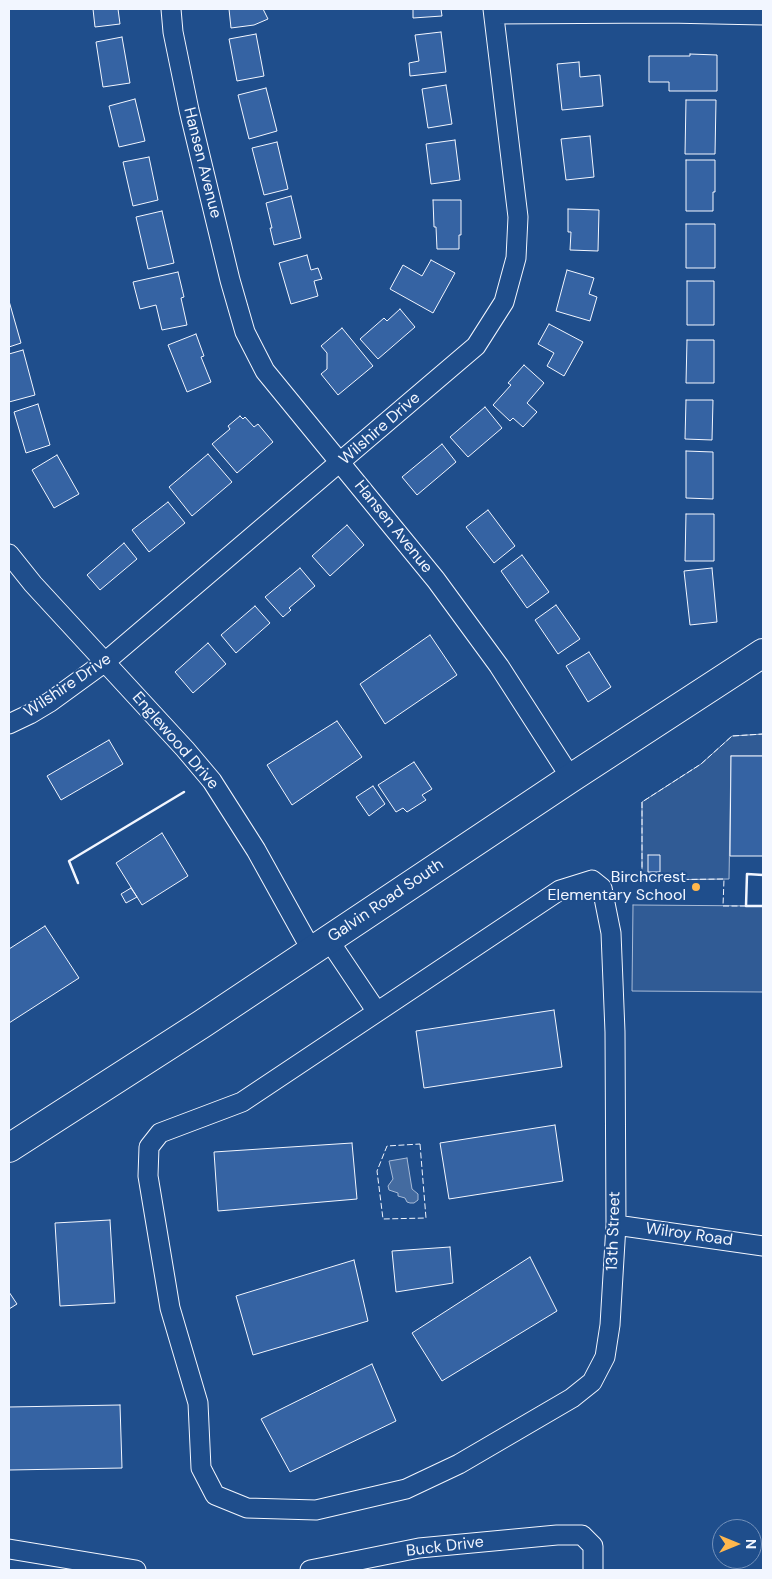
<!DOCTYPE html>
<html>
<head>
<meta charset="utf-8">
<style>
	body { margin:0 }
	#map { position:relative; width:772px; height:1579px; overflow:hidden; background:#1f4e8c; font-family:"DM Sans",sans-serif }
	canvas { display:block }
	.frame { position:absolute; inset:0; border:10px solid #f2f6ff; pointer-events:none }
	.north { position:absolute; left:712px; top:1519px; width:50px; height:50px; box-sizing:border-box; background:#1f4e8c; border:1px solid #7391ba; border-radius:50%; rotate:90deg; font-size:14px; font-weight:700; line-height:20px; text-align:center; color:#f2f6ff }
	.north::after { content:''; display:block; margin:auto; width:18px; height:22px; background:#ffb74d; clip-path:polygon(50% 0,100% 100%,50% 72%,0 100%) }
</style>
</head>
<body>
<div id="map">
<canvas width="772" height="1579"></canvas>
<div class="frame"></div>
<div class="north">N</div>
</div>
<script>
const context = document.querySelector('canvas').getContext('2d');
context.lineJoin = 'round';
function fillPath(path, color) { context.fillStyle = color; context.fill(path, 'evenodd'); }
const toPath = rows => new Path2D(rows.map(r => 'M' + r).join(''));
function strokePath(path, color, width, dash) { context.strokeStyle = color; context.lineWidth = width; context.lineCap = dash ? 'butt' : 'round'; context.setLineDash(dash || []); context.stroke(path); }
function drawText(font, color, halo, rows, align = 'center') {
  context.font = font + ' "DM Sans",sans-serif'; context.lineWidth = 4; context.setLineDash([]); context.textBaseline = 'middle'; context.strokeStyle = halo; context.fillStyle = color; for (const [text, x, y, turn = 0] of rows) {
    context.save(); context.translate(x, y); context.rotate((+turn || 0) * Math.PI / 180); context.textAlign = isNaN(turn) ? turn : align; if (halo) context.strokeText(text, 0, 0); context.fillText(text, 0, 0); context.restore();
  }
}
const built = toPath([
	[763,734,763,756,731,756,729,879,642,880,642,802,701,764,732,736,763,734],
	[633,905,763,906,763,992,632,991,633,905]
]);
const water = toPath([
	[407,1158,412,1189,418,1194,418,1200,414,1203,410,1203,407,1202,405,1198,398,1196,398,1193,389,1190,388,1186,393,1179,389,1161,407,1158]
]);
const building = toPath([
	[93,9,118,9,120,24,95,27,93,9],
	[229,9,263,9,268,19,254,25,231,28,229,9],
	[413,9,441,9,442,16,413,18,413,9],
	[441,32,446,72,410,76,409,63,419,61,415,35,441,32],
	[256,34,264,76,237,81,229,39,256,34],
	[122,37,130,83,103,87,96,42,122,37],
	[690,54,717,55,717,91,669,91,669,82,649,82,649,56,690,56,690,54],
	[579,62,580,77,600,75,603,106,562,110,557,64,579,62],
	[446,85,452,124,428,128,422,89,446,85],
	[266,88,277,131,249,139,238,95,266,88],
	[135,99,145,141,119,147,109,106,135,99],
	[686,100,716,100,715,154,685,154,686,100],
	[590,136,594,177,566,180,561,139,590,136],
	[455,140,460,180,431,184,426,144,455,140],
	[277,142,288,189,264,195,252,148,277,142],
	[149,157,158,200,133,206,123,162,149,157],
	[686,160,715,160,715,192,713,192,713,211,686,211,686,160],
	[291,196,301,238,274,245,270,228,272,228,266,203,291,196],
	[433,200,461,200,461,235,459,235,459,249,437,249,436,227,434,227,433,200],
	[568,209,599,210,598,251,570,250,571,232,568,232,568,209],
	[162,211,174,263,148,269,136,217,162,211],
	[686,224,715,224,715,268,686,268,686,224],
	[307,255,311,270,318,268,322,279,314,281,318,296,291,304,279,263,307,255],
	[431,260,455,273,433,313,390,289,403,265,422,276,431,260],
	[567,270,594,278,589,294,597,297,590,321,556,311,567,270],
	[178,272,184,297,181,298,187,325,162,330,156,305,140,309,133,282,178,272],
	[687,281,714,281,714,325,687,325,687,281],
	[9,301,21,343,9,347,9,301],
	[400,309,415,327,378,359,360,339,384,318,387,321,400,309],
	[549,324,583,342,564,376,547,366,554,353,538,344,549,324],
	[342,328,373,366,338,395,321,374,327,369,327,353,321,346,342,328],
	[196,334,204,356,201,357,211,382,187,392,168,345,196,334],
	[687,340,714,340,714,383,686,383,687,340],
	[23,350,35,395,9,402,9,354,23,350],
	[524,365,544,383,527,403,537,412,523,427,513,418,510,421,493,405,511,385,508,383,524,365],
	[686,400,713,400,712,440,685,439,686,400],
	[38,404,50,445,26,453,14,412,38,404],
	[485,407,502,428,468,457,450,437,485,407],
	[240,416,243,419,245,417,254,427,258,424,273,442,237,473,212,444,230,429,228,426,240,416],
	[442,444,456,462,417,495,402,477,442,444],
	[686,451,713,452,713,499,686,498,686,451],
	[208,454,232,482,192,516,169,487,208,454],
	[57,455,79,494,54,508,32,470,57,455],
	[168,502,185,523,149,552,132,530,168,502],
	[488,510,515,546,494,563,466,527,488,510],
	[686,514,714,514,714,561,685,561,686,514],
	[347,525,364,545,330,576,312,556,347,525],
	[124,543,137,559,100,590,87,575,124,543],
	[522,555,549,592,527,608,501,571,522,555],
	[300,568,315,586,289,608,291,610,283,617,265,597,300,568],
	[712,568,717,622,690,625,684,571,712,568],
	[556,605,580,639,558,654,535,620,556,605],
	[255,606,270,623,236,653,221,635,255,606],
	[430,635,457,675,385,724,360,684,430,635],
	[208,643,226,664,193,693,175,672,208,643],
	[589,652,611,687,588,702,566,666,589,652],
	[337,721,362,757,292,805,267,765,337,721],
	[109,740,123,764,61,800,47,776,109,740],
	[731,756,763,756,763,856,730,856,731,756],
	[414,762,432,789,422,795,426,800,407,812,403,808,396,812,378,785,414,762],
	[373,786,385,804,369,816,356,797,373,786],
	[162,833,188,876,142,905,116,863,162,833],
	[648,855,660,855,660,872,648,872,648,855],
	[131,888,137,897,126,903,121,894,131,888],
	[45,926,79,978,9,1023,9,949,45,926],
	[554,1010,562,1067,424,1088,416,1031,554,1010],
	[555,1125,563,1181,449,1199,440,1143,555,1125],
	[352,1143,357,1199,218,1211,214,1152,352,1143],
	[110,1220,115,1303,60,1306,55,1223,110,1220],
	[450,1247,453,1283,396,1292,392,1251,450,1247],
	[530,1257,557,1311,442,1381,412,1333,530,1257],
	[354,1260,368,1321,253,1355,236,1296,354,1260],
	[9,1292,17,1304,9,1309,9,1292],
	[372,1364,396,1421,290,1472,261,1419,372,1364],
	[120,1405,122,1468,9,1470,9,1407,120,1405]
]);
const minor = toPath([
	[171,9,173,32,189,110,230,280,245,332,265,371,436,580,499,666,571,778],
	[494,14,667,13,763,15],
	[9,554,33,584,185,749,212,781,256,850,312,951],
	[9,724,30,714,50,702,105,662,476,346,504,302,516,258,518,217,493,9],
	[592,880,602,888,611,933,615,1032,616,1225,610,1325,605,1357,592,1382,572,1398,459,1464,406,1489,316,1510,247,1508,215,1495,201,1468,198,1403,170,1308,148,1176,149,1147,160,1133,242,1102,560,890,592,880],
	[328,939,377,1012],
	[616,1225,763,1246],
	[9,1549,136,1570],
	[310,1570,419,1548,557,1535,582,1535,593,1546,593,1570]
]);
const primary = toPath([
	[9,1148,202,1024,571,778,763,653]
]);
const fence = toPath([
	[746,906,723,906,724,879,642,880,642,802,701,764,732,736,763,734],
	[420,1144,426,1218,383,1219,377,1171,387,1146,420,1144]
]);
const wall = toPath([
	[763,875,747,874,746,906,763,906],
	[78,883,69,861,184,792]
]);
const markers = [
	[696,887,5,"#ffb74d"]
];
const streetNames = [
	["Hansen Avenue",202,163,76],
	["Wilshire Drive",380,429,-41],
	["Hansen Avenue",393,527,51],
	["Wilshire Drive",68,686,-34],
	["Englewood Drive",175,741,49],
	["Galvin Road South",386,901,-34],
	["13th Street",614,1231,-88],
	["Wilroy Road",689,1235,8],
	["Buck Drive",445,1547,-7]
];
const poiNames = [
	["Birchcrest",686,878],
	["Elementary School",686,896]
];
fillPath(built, '#305b95');
strokePath(built, '#a8bbd7', 1);
fillPath(water, '#446ba0');
strokePath(water, '#a8bbd7', 1);
fillPath(building, '#3563a3');
strokePath(building, '#f2f6ff', 1);
strokePath(minor, '#f2f6ff', 21);
strokePath(primary, '#f2f6ff', 30);
strokePath(minor, '#1f4e8c', 19);
strokePath(primary, '#1f4e8c', 28);
strokePath(fence, '#f2f6ff', 1, [6, 2.5]);
strokePath(wall, '#f2f6ff', 2.5);
for (const [x, y, r, color] of markers) { const dot = new Path2D(); dot.arc(x, y, r, 0, 2 * Math.PI); context.fillStyle = color; context.fill(dot); strokePath(dot, '#1f4e8c', 2); }
drawText('16px', '#f2f6ff', '#1f4e8c', streetNames);
drawText('16px', '#f2f6ff', '#1f4e8c', poiNames, 'right');
</script>
</body>
</html>
